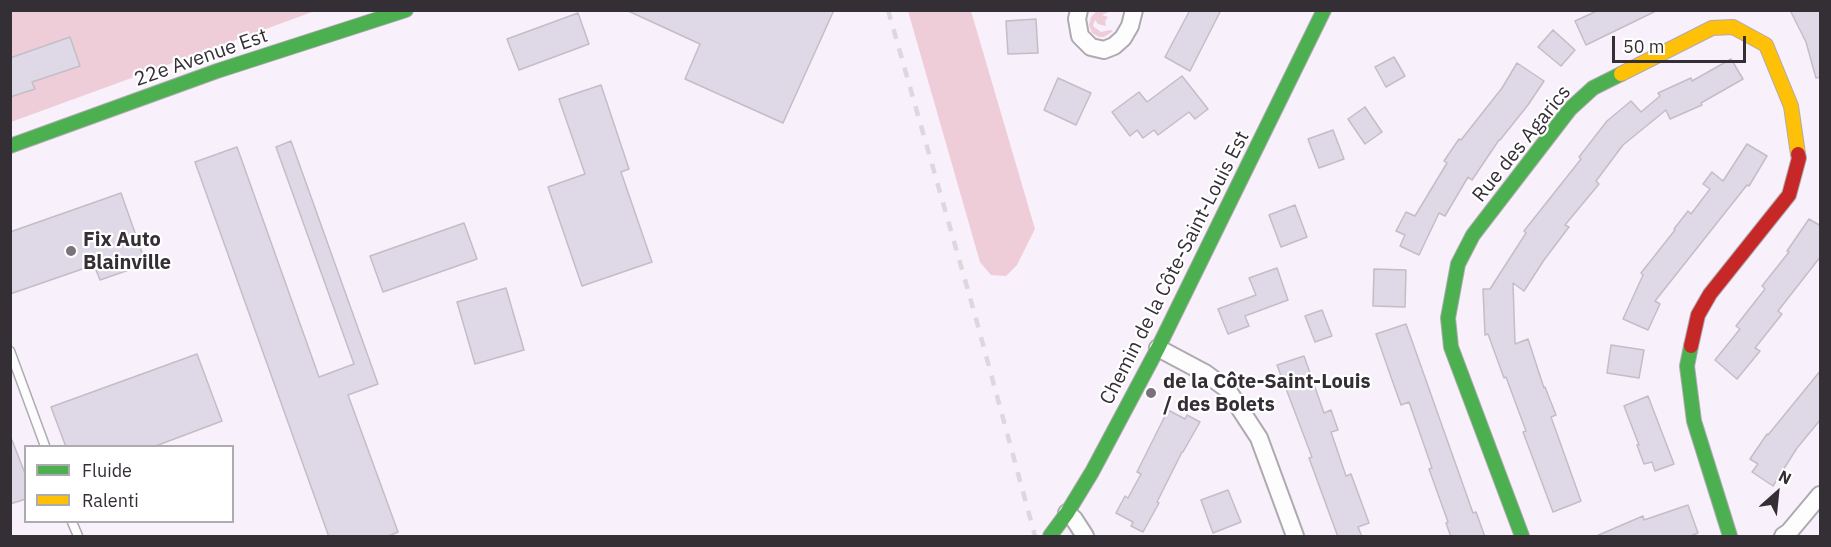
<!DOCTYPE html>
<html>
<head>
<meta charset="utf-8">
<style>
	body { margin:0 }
	#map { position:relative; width:1831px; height:547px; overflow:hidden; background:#f8f0fa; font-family:"IBM Plex Sans",sans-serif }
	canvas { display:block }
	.frame { position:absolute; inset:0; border:12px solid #342e35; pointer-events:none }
	.legend { position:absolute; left:24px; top:445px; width:210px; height:78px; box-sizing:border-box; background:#fff; border:2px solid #aeabae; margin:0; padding:8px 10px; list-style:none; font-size:18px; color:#342e35 }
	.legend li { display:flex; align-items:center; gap:12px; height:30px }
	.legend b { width:30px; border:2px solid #aeabae }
	.north { position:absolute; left:1747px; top:463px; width:60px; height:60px; -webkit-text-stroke:4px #fff; paint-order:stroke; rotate:27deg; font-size:16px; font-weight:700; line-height:24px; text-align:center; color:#342e35 }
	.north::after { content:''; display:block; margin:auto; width:21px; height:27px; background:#342e35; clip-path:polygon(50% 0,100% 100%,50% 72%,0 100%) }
	.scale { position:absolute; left:1612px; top:36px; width:134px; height:27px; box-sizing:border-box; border:3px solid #342e35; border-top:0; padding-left:8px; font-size:18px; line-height:21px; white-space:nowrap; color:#342e35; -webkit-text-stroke:4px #fff; paint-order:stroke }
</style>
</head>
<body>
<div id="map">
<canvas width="1831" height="547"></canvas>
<div class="frame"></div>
<ul class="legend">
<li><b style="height:8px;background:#4caf50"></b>Fluide</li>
<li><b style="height:8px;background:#ffc107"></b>Ralenti</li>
</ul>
<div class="north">N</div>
<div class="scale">50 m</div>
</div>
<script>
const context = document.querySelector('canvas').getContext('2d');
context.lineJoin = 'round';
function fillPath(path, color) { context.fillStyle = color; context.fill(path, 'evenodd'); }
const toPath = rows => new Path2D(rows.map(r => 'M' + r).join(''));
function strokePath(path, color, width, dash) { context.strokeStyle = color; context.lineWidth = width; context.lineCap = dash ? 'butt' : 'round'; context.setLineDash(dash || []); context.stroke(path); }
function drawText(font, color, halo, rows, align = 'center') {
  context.font = font + ' "IBM Plex Sans",sans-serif'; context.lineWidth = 4.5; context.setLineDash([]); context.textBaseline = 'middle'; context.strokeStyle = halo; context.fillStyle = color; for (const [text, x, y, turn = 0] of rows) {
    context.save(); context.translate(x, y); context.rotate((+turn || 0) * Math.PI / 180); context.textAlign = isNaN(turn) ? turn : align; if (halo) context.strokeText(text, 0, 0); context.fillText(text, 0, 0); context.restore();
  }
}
const green = toPath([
	[11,11,315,11,11,122],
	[908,11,971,11,1035,229,1017,265,1006,276,991,275,980,262],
	[1102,11,1111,11,1102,15,1108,17,1105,21,1106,26,1098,24,1095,20,1093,25,1094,27,1101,32,1110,30,1113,31,1104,37,1099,37,1092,33,1089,25,1091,17,1096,12]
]);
const building = toPath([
	[626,10,834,10,783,123,685,79,700,44,626,10],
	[1190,10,1221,10,1190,71,1165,57,1190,10],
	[1599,10,1658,10,1586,45,1575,21,1599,10],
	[1790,10,1821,10,1821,77,1816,78,1806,42,1790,10],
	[578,13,589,44,519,70,507,39,578,13],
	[1036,19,1038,53,1008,54,1006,21,1036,19],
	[1553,30,1575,50,1561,66,1538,47,1553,30],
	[70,37,80,66,32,82,35,89,10,97,10,58,70,37],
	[1394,57,1405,76,1386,87,1375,67,1394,57],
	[1731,59,1743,79,1701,103,1702,105,1670,119,1666,110,1623,145,1596,181,1599,184,1565,225,1569,227,1544,260,1524,291,1513,283,1515,344,1528,339,1544,388,1545,387,1556,415,1551,417,1581,501,1553,512,1523,432,1526,431,1506,377,1504,378,1488,334,1485,335,1483,289,1490,289,1526,233,1524,231,1581,159,1579,157,1607,121,1631,101,1641,112,1660,96,1658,93,1691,78,1692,81,1731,59],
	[1517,63,1544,81,1528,105,1500,140,1499,140,1472,180,1468,177,1445,216,1439,213,1419,255,1400,246,1405,235,1396,231,1406,212,1415,216,1447,163,1444,161,1459,139,1461,140,1502,88,1517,63],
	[1182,76,1208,109,1195,119,1189,112,1158,135,1154,130,1143,138,1137,130,1130,136,1112,112,1139,92,1147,102,1182,76],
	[1058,78,1091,93,1076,125,1044,110,1058,78],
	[601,85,629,169,621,172,652,262,582,286,548,187,585,174,559,99,601,85],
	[1365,107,1382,132,1365,144,1348,119,1365,107],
	[1333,130,1344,159,1319,168,1308,139,1333,130],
	[291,141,378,384,348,395,398,532,386,537,329,537,195,162,237,147,319,377,354,364,276,147,291,141],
	[1747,144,1767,156,1749,186,1747,185,1655,301,1660,304,1648,330,1623,319,1643,275,1641,273,1675,230,1674,229,1688,211,1691,214,1710,189,1703,184,1712,172,1723,181,1747,144],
	[121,193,146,264,100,280,94,265,10,294,10,232,121,193],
	[1295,205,1307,237,1281,247,1269,215,1295,205],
	[1809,219,1821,226,1821,256,1778,311,1782,314,1755,348,1760,351,1737,379,1715,360,1740,329,1736,326,1765,289,1762,286,1789,252,1787,251,1809,219],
	[464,223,477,259,383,292,370,256,464,223],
	[1277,268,1288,300,1245,316,1249,326,1228,334,1218,309,1256,295,1249,278,1277,268],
	[1374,269,1406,270,1405,307,1373,306,1374,269],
	[506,288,524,350,475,364,457,302,506,288],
	[1322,310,1332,336,1315,342,1305,316,1322,310],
	[1406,324,1473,513,1476,512,1485,537,1451,537,1446,523,1448,522,1429,469,1432,468,1409,402,1401,405,1391,377,1376,334,1406,324],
	[1611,345,1644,350,1639,378,1607,373,1611,345],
	[197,354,222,421,153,447,66,447,51,407,197,354],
	[1304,356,1324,413,1331,410,1338,430,1331,432,1346,476,1351,474,1369,523,1358,527,1362,537,1338,537,1309,458,1312,457,1277,365,1304,356],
	[1821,370,1821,419,1797,448,1773,486,1752,472,1758,464,1750,459,1767,434,1768,435,1821,370],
	[1648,396,1674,464,1655,471,1652,462,1644,464,1637,445,1639,445,1624,406,1648,396],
	[1168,410,1185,419,1187,415,1200,422,1183,452,1182,452,1157,502,1159,503,1143,532,1131,526,1133,522,1116,513,1125,496,1128,498,1141,474,1137,472,1168,410],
	[10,440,12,440,26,476,26,499,10,504,10,440],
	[1228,490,1241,522,1213,533,1201,500,1228,490],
	[1688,505,1698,533,1688,537,1594,537,1643,516,1644,520,1688,505]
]);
const lane = toPath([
	[10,351,45,446],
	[72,522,78,536]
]);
const street = toPath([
	[1079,10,1077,19,1080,36,1091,47,1104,50,1114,46,1123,38,1130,26,1134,10],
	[1158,348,1205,373,1227,389,1259,438,1295,536],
	[1067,513,1074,519,1085,536],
	[1783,536,1789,532,1820,495]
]);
const fast = toPath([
	[10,146,217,71,406,10],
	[1691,346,1687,366,1694,421,1730,536],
	[1050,536,1067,513,1092,472,1158,348,1324,10],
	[1522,536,1451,347,1448,318,1458,264,1473,235,1570,109,1593,88,1621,74]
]);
const slow = toPath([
	[1621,74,1712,28,1733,27,1766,45,1791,106,1798,154]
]);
const jam = toPath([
	[1691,346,1698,315,1710,294,1789,195,1799,158,1798,154]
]);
const rail = toPath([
	[888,10,975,315,1035,536]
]);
const markers = [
	[71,251,6,"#79727a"],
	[1151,393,6,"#79727a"]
];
const streetNames = [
	["22e Avenue Est",201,58,-19],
	["Rue des Agarics",1522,144,-51],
	["Chemin de la Côte-Saint-Louis Est",1175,268,-63]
];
const poiNames = [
	["Fix Auto",83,240],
	["Blainville",83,263],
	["de la Côte-Saint-Louis",1163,382],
	["/ des Bolets",1163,405]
];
fillPath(green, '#efcdd8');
fillPath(building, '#dfd9e7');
strokePath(building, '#c3bec6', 1.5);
strokePath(lane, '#afaab1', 11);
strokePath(street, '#afaab1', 20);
strokePath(fast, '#afaab1', 16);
strokePath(slow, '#afaab1', 16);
strokePath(jam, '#afaab1', 16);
strokePath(lane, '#fefdfe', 8);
strokePath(street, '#fefdfe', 16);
strokePath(fast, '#4caf50', 14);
strokePath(slow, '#ffc107', 14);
strokePath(jam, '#c62828', 14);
strokePath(rail, '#dbd9db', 4.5, [10, 10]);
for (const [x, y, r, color] of markers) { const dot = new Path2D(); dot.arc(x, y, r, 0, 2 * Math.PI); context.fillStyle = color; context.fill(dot); strokePath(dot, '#fff', 2); }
drawText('20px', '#342e35', '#fff', streetNames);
drawText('bold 20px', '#342e35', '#fff', poiNames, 'left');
</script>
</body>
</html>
